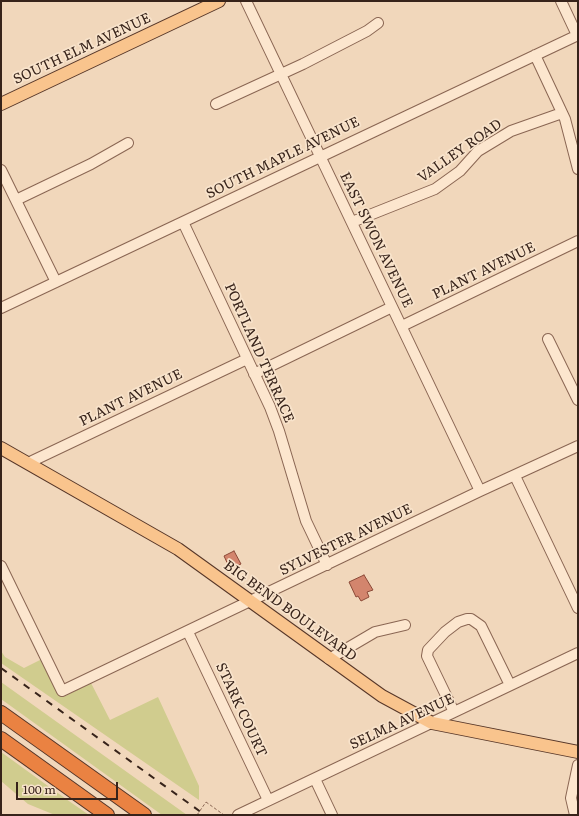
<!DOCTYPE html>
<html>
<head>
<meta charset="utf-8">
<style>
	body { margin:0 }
	#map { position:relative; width:579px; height:816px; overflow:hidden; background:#f1d7bb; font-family:Literata,serif }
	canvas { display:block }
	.frame { position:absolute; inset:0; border:2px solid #37231a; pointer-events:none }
	.scale { position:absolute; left:16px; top:782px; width:102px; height:18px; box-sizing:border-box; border:2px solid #37231a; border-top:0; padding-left:5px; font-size:12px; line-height:14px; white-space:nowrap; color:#37231a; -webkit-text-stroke:3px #f8e3cb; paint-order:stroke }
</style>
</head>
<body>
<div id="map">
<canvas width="579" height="816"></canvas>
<div class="frame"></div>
<div class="scale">100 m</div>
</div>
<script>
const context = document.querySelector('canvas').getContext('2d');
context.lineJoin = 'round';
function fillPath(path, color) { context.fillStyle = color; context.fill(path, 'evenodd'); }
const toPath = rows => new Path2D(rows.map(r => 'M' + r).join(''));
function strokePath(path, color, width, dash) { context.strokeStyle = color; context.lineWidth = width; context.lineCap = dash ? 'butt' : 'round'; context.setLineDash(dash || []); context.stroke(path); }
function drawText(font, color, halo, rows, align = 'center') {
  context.font = font + ' Literata,serif'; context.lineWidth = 3.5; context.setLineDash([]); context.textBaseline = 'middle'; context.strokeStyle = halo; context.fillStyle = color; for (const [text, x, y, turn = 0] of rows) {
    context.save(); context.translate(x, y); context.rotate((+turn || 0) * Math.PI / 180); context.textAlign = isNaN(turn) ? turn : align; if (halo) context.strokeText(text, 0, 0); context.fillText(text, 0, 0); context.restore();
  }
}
const green = toPath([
	[1,651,5,657,24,668,42,659,60,695,63,697,91,683,110,720,158,697,199,786,199,800,1,663],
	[1,682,187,815,162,815,1,699],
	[1,752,66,799,89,815,55,815,28,804,1,781]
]);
const building = toPath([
	[234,551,241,564,230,569,224,556,234,551],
	[364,575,373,590,367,592,369,597,361,601,358,596,356,597,349,582,364,575]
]);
const path = toPath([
	[206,802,224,815]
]);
const minor = toPath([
	[246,1,480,491],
	[561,1,577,35],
	[535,55,565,119,578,169],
	[216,104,303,64,367,31,378,23],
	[1,170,56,282],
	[16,200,91,164,128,143],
	[183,222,270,407,279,431,306,521,327,565],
	[352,222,435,189,460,171,478,151,511,131,562,113],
	[1,308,578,35],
	[402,326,578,241],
	[548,339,578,400],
	[254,374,392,307],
	[28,463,247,359],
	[515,476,578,608],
	[1,566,62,691,480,491,578,446],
	[188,632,268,800],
	[329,659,375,632,405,625],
	[454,712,427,656,428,650,445,632,458,622,467,619,471,619,481,626,510,685],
	[315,779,332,815],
	[238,815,578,653],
	[575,815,571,798,578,765]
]);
const major = toPath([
	[1,104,219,1],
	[1,448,178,549,382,696,432,723,578,752]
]);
const highway = toPath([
	[1,713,144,815],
	[1,739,107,815]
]);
const rail = toPath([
	[1,668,205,815]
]);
const pathBridge = toPath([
	[197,815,206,802]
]);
const streetNames = [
	["SOUTH ELM AVENUE",82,49,-25],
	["VALLEY ROAD",460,151,-35],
	["SOUTH MAPLE AVENUE",283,158,-26],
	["EAST SWON AVENUE",376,240,64],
	["PLANT AVENUE",484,271,-26],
	["PORTLAND TERRACE",259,353,66],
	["PLANT AVENUE",131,398,-26],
	["SYLVESTER AVENUE",346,540,-26],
	["BIG BEND BOULEVARD",290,611,36],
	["STARK COURT",241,710,65],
	["SELMA AVENUE",402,722,-25]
];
fillPath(green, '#d0cc8e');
fillPath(building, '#d3856d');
strokePath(building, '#8b4937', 1);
strokePath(minor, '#8a6653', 12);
strokePath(major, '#563628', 14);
strokePath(highway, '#563628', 16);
strokePath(path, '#8a6653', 1, [3, 2]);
strokePath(minor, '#fce6ce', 10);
strokePath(major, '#f9c48d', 12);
strokePath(highway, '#ea8242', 14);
strokePath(rail, '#37231a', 2, [7, 7]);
strokePath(pathBridge, '#8a6653', 1, [3, 2]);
drawText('14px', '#37231a', '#f8e3cb', streetNames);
</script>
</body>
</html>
